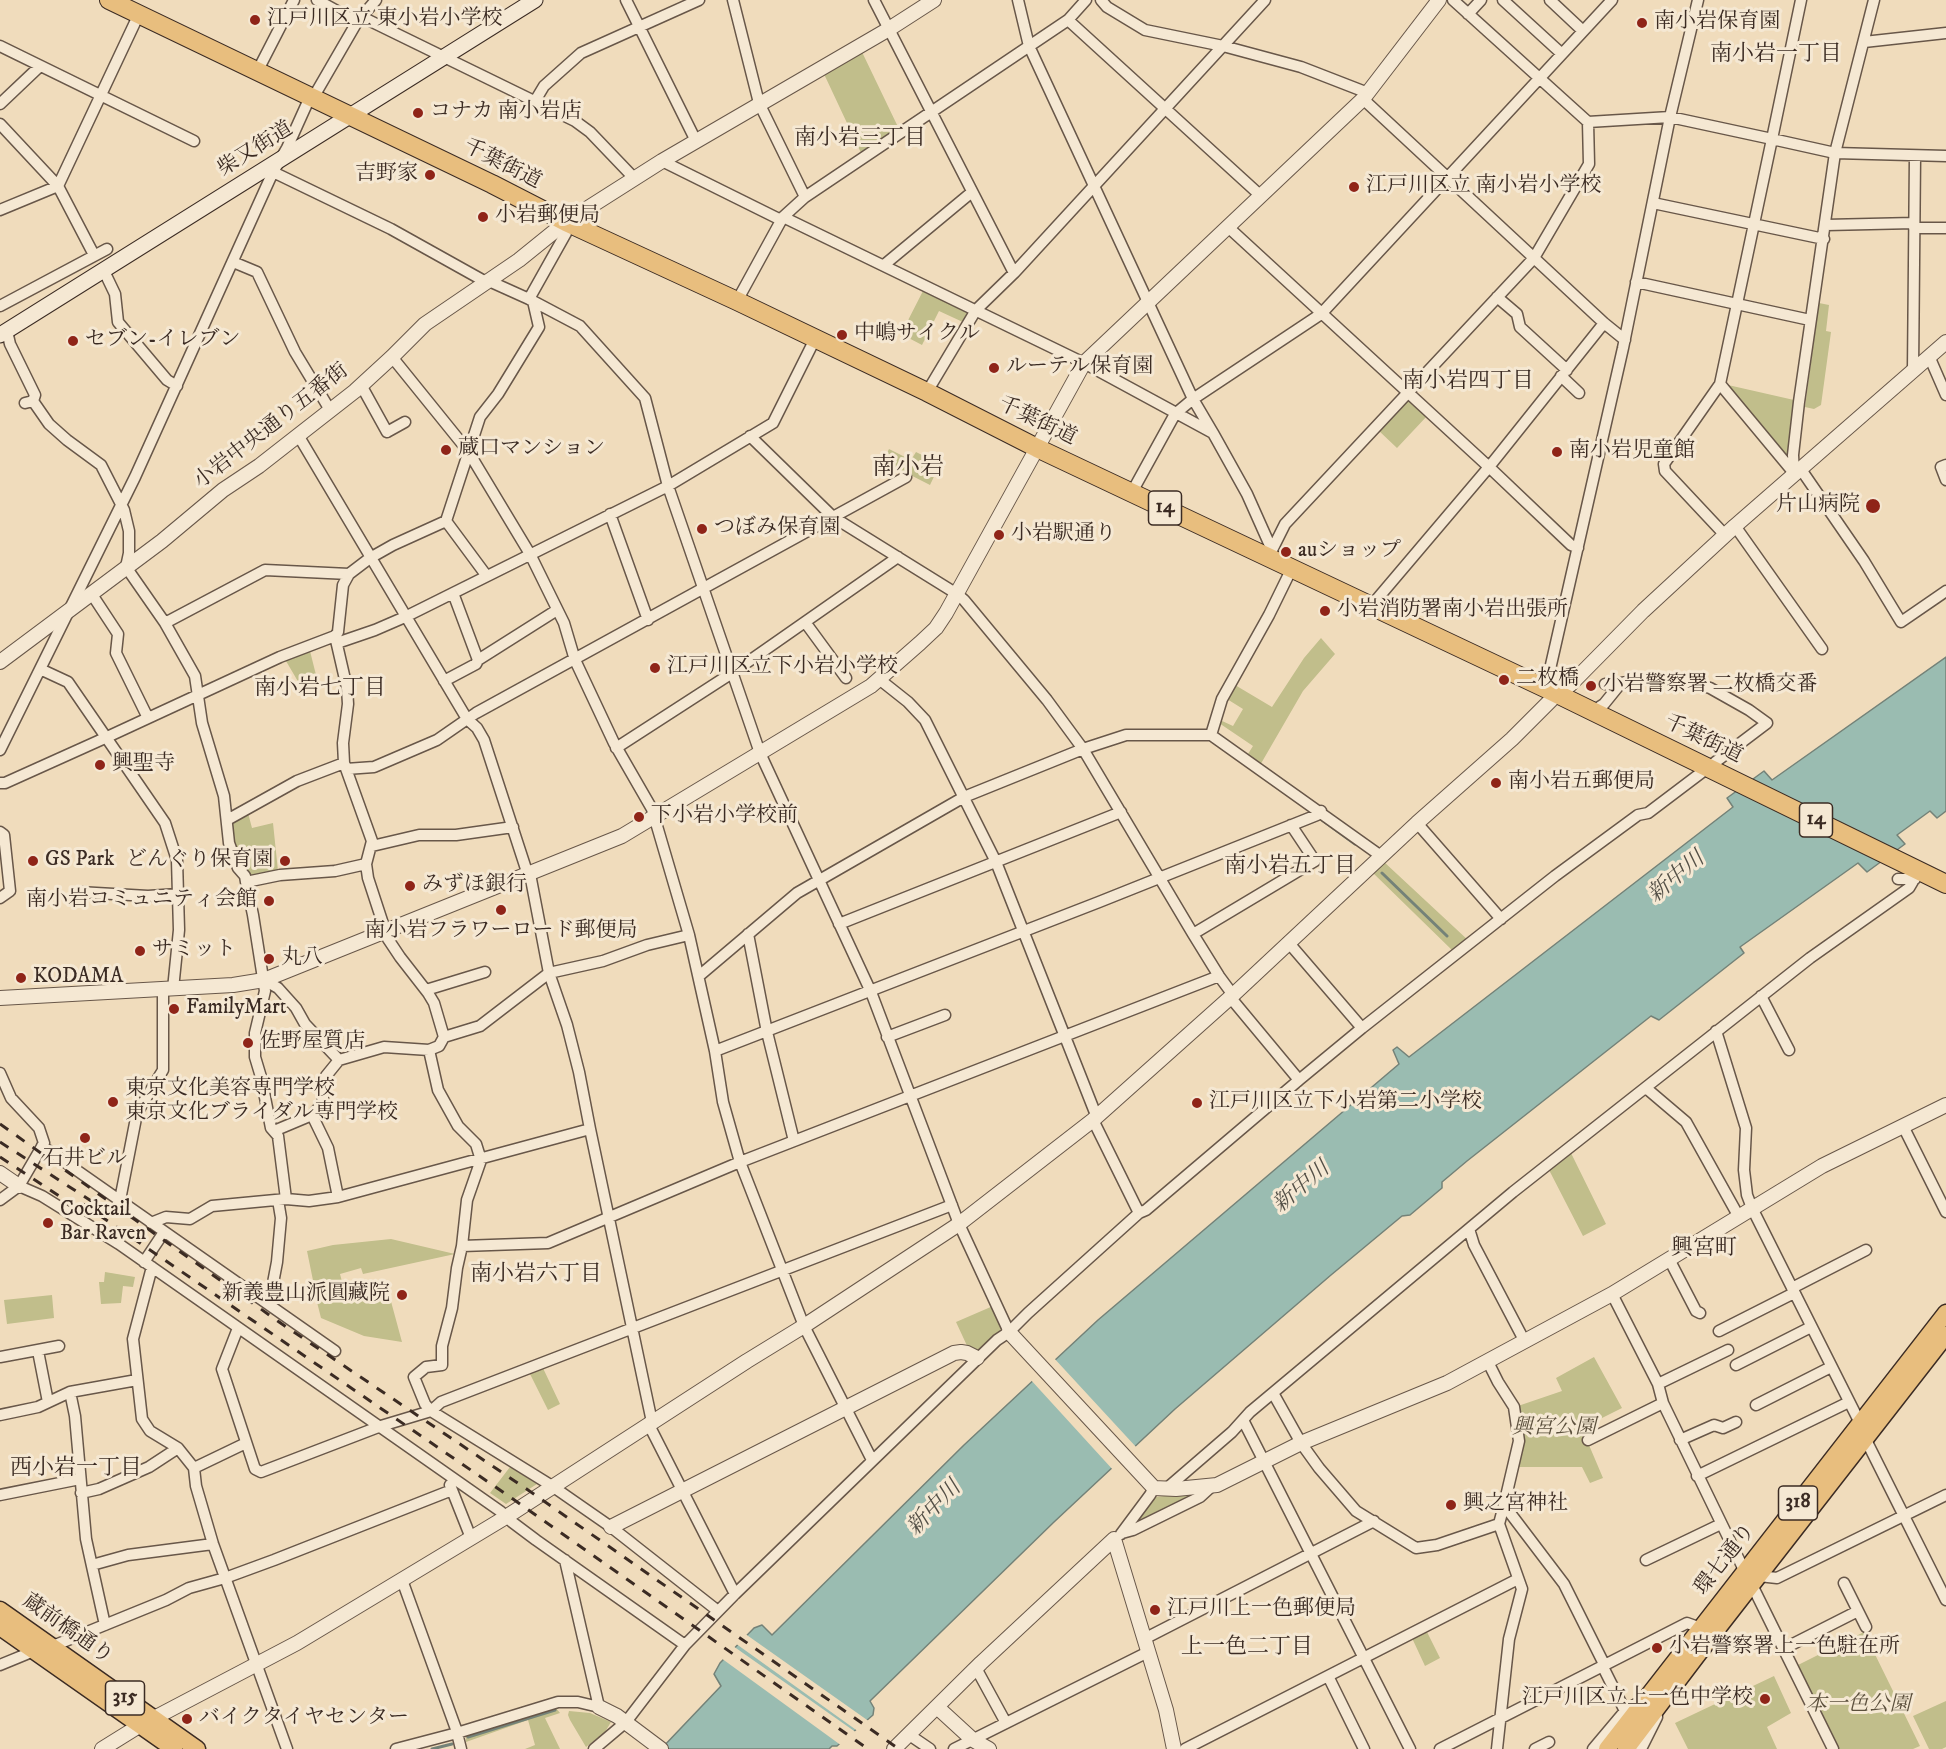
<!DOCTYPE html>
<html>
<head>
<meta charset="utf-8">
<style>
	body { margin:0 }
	canvas { display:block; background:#f0dcbc }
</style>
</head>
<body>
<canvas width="1946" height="1749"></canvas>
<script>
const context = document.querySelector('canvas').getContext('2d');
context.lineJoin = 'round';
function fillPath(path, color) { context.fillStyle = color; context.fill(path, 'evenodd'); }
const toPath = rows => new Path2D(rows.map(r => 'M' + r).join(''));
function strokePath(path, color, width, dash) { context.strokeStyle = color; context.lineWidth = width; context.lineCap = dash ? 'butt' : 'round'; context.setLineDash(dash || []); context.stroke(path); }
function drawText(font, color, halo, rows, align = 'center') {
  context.font = font + ' "IM FELL DW Pica","Noto Serif JP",serif'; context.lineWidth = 6; context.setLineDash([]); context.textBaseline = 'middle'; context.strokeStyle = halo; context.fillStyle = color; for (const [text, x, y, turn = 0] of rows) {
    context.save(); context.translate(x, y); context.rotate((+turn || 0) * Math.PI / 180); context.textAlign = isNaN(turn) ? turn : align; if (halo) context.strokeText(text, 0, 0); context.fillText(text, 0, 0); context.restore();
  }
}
const green = toPath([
	[862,52,899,129,862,155,824,74],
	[924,289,971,312,965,323,939,311,922,345,901,334],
	[1819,303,1829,305,1826,331,1831,332,1821,405,1814,409,1805,407],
	[1728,385,1794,400,1787,455,1786,456],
	[1408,397,1428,415,1397,448,1378,430],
	[889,449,911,460,916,452,940,464,930,485,883,461],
	[1321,638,1335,654,1303,691,1259,767,1246,757,1253,746,1219,723,1220,720,1233,726,1243,709,1227,699,1235,685,1272,707,1304,658],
	[310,651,318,683,303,690,286,661],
	[248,813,252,828,273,823,278,871,251,875,241,866,234,841,232,821],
	[1383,861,1469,941,1455,953,1372,872],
	[1570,1151,1606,1224,1583,1236,1548,1168],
	[391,1239,455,1254,363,1274,361,1268,340,1274,345,1293,317,1300,307,1251,333,1245],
	[105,1272,135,1277,133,1287,123,1286,121,1303,101,1304,99,1282,104,1282],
	[386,1283,402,1342,364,1336,321,1318,317,1302],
	[52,1295,54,1318,7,1324,4,1300],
	[993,1306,1003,1335,980,1353,969,1350,956,1322],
	[1594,1357,1622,1408,1590,1424,1595,1434,1586,1438,1603,1478,1590,1483,1582,1467,1516,1467,1515,1407,1562,1391,1556,1378],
	[542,1366,560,1404,548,1410,529,1372],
	[510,1467,537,1484,506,1504,490,1493],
	[1197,1492,1135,1524,1156,1497],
	[1426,1630,1440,1658,1425,1666,1412,1638],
	[1864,1632,1920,1746,1913,1749,1837,1749,1796,1666],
	[1774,1676,1791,1713,1767,1727,1777,1749,1688,1749,1675,1723],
	[1946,1701,1946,1747,1942,1749,1929,1749,1913,1716],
	[553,1708,556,1708,560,1713,545,1718,560,1749,525,1749,535,1745,528,1720,466,1742,466,1736,470,1734],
	[569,1711,590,1713,611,1722,605,1732,586,1747,570,1720,568,1715]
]);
const water = toPath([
	[1946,657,1946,811,1937,818,1930,811,1897,835,1905,844,1867,872,1858,863,1740,947,1744,953,1659,1020,1651,1016,1467,1161,1442,1182,1442,1188,1410,1215,1402,1216,1331,1275,1175,1409,1054,1522,870,1701,874,1708,873,1715,837,1746,832,1746,829,1749,661,1749,721,1686,714,1674,720,1663,754,1628,762,1625,772,1635,964,1445,1098,1320,1399,1064,1393,1050,1397,1047,1409,1057,1733,807,1727,798,1764,771,1772,780,1946,657]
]);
const pier = toPath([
	[1053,1357,1137,1448,1114,1471,1030,1379],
	[744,1633,870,1722,859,1732,735,1643],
	[733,1646,857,1733,842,1746,721,1658]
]);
const stream = toPath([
	[1322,820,1355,844],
	[1382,873,1447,936],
	[468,1737,555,1710],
	[432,1749,452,1744]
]);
const minor = toPath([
	[317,0,357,22],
	[626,0,696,141],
	[733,0,759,103,805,197],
	[874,0,1014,273],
	[1018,0,1029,46,1193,399,1213,433],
	[1101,0,1107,7,1145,30,1223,46,1301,67,1368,93],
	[1453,0,1588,122,1670,117,1772,139,1801,0],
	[1503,0,1562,54],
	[1550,0,1583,31],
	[1468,14,1481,0],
	[362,17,575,121,590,132,634,178],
	[1068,20,1261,196],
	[1864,42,1946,33],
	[0,46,194,141],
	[257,72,294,0],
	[313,98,357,22,376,0],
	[1363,99,1604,323,1625,340],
	[535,101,544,86,581,53,699,0],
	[0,104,40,66],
	[0,124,58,186,94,255],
	[662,161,781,220],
	[273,172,391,229,486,282],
	[1653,203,1824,239],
	[0,210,58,186,139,14],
	[783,217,1084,363,1213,433,1247,494,1272,550],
	[1826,225,1914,223],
	[1228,227,1489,467,1571,545,1578,548],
	[1914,228,1946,228],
	[233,262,257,272,295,352,330,410],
	[884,265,972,192],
	[104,271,115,294,118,322,167,380,177,386],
	[489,281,529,299,580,326,645,398,668,486,760,753,871,992,959,1224,1009,1332],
	[1636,282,1810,320],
	[1497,297,1517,314,1520,327,1567,370],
	[529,299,566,233,566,222],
	[737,301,783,217,805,197,1068,20,1086,0],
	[0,306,107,249],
	[7,331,10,344,35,395,33,401],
	[1929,356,1946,395],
	[392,357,468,451,530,554,564,623,575,660,614,743,652,809,689,935,715,1051,723,1102,740,1162,804,1326,872,1460],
	[1913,370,1915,156],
	[1561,376,1579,393],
	[1720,384,1794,473],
	[361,385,387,432,405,422],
	[927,392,976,310,1014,273,1265,0],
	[25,403,33,401,49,424,67,440,101,465,124,510,129,531,129,553,126,567,165,623,195,676,202,723,224,796,229,843,238,868,245,876,246,882],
	[298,435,467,719,477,728,484,740,528,875],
	[750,436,833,517,957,594,964,600,1047,700,1083,749,1193,934,1219,976,1233,995],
	[1946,465,1941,467,1946,480],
	[1800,468,1864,561,1901,622,1946,591],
	[1794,473,1793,455,1799,402,1835,153,1874,0],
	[1132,492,1175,414,1193,399,1321,314,1612,0],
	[610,514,648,620],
	[446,521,486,575],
	[1735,526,1822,649],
	[1725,535,1665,471,1664,464,1720,384,1772,139,1835,153,1946,156],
	[1270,554,1285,524,1534,258,1589,164,1588,122],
	[91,593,118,634,116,653,148,718],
	[1372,605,1489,467,1604,323],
	[805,622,846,678],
	[165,623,265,570,349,574],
	[337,643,375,630,405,617,668,486,773,423,815,339],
	[478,660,557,610],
	[40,669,68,682,165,823,177,860,179,930,173,989],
	[879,679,908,702,925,720,996,862,1094,1110,1098,1116],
	[444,681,476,664,478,660,453,593],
	[1605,684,1621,683],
	[1544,687,1548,678,1623,348,1670,117,1698,0],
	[1211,735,1222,699,1269,615,1292,568],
	[616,748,732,673,898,557],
	[0,750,135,477,273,172,287,148,310,97],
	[346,769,374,767,437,740,476,713,906,477],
	[0,783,5,783,105,738,280,657,335,636],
	[227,820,297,781,344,763],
	[1417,823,1501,919],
	[0,832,4,835,10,891,0,898],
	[372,846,419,835,456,835,513,827],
	[530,874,549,973,567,1025,579,1072,590,1129,652,1422],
	[1898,879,1915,879],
	[79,892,148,896,178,894],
	[839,924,1121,812],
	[748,934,767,1032,794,1141],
	[1193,934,1315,861,1291,825],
	[1288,942,1362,1028],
	[699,976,797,893,964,797,1083,749,1126,735,1211,735,1381,856],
	[264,980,278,988,296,1008,305,1024,339,1060],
	[426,990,485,972],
	[1761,996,1789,1050],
	[1716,1031,1746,1128,1744,1170,1747,1195,1752,1208,1860,1423],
	[444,1037,434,1003,428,993,400,957,388,939,368,878,366,864,372,841,344,763,343,743,348,704,347,688,335,636,338,632,343,585,349,574,370,558,393,545,446,521,480,417,498,394,539,327,533,301],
	[887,1037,945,1015],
	[429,1050,438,1090,458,1126,476,1144,481,1160,467,1200,462,1246,457,1268,452,1308,442,1346,442,1365,426,1367,414,1377,425,1404,431,1411,552,1486,611,1527,718,1611],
	[715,1051,1099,902,1317,815,1321,811],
	[0,1073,11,1098,39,1128,44,1143,19,1186,0,1200],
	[1299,1080,1362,1028,1555,876,1638,815,1648,813,1767,723,1749,710,1710,688,1683,680,1654,678,1621,683,1604,704,1593,711],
	[1646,1088,1686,1122,1739,1217],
	[312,1115,328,1148,338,1197,590,1129],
	[1093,1120,1139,1213],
	[1903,1126,1946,1212],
	[274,1131,312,1115,322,1104,326,1076,339,1060,384,1047,429,1050,439,1046,444,1037,480,1026,549,973,603,961,647,945,689,935],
	[42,1146,335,1351],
	[19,1186,42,1196,119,1244,500,1511,512,1522,536,1540,685,1645],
	[338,1197,309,1201,286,1199,278,1136,271,1128,261,1077,255,1057,255,1033,265,991,253,915,246,882,280,875,335,871,366,864],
	[120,1200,137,1113,163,1070,163,989],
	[151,1223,166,1217,190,1219,212,1206,286,1199],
	[1469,1229,1474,1245,1525,1342],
	[462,1246,548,1243,740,1162,1219,976],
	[1669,1259,1696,1311,1700,1313],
	[144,1262,164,1232],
	[152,1267,133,1339,142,1419,150,1431,178,1448,194,1468,196,1486,213,1544,287,1749],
	[1792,1288,1866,1250],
	[1612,1294,1658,1384,1663,1403,1745,1572],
	[269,1304,277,1262,281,1218,278,1200],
	[238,1328,222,1369,255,1469,261,1472,381,1426,431,1411,441,1402,952,1205],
	[1719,1331,1794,1293],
	[38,1351,48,1402],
	[0,1357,59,1346],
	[1488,1362,1498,1382,1514,1407,1519,1441,1504,1505,1564,1584,1604,1664],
	[1736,1365,1811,1327],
	[1658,1384,1728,1350],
	[70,1392,75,1416,86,1539,105,1625],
	[1273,1393,1301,1443,1319,1468,1356,1511,1416,1548,1437,1545,1499,1524],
	[1756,1405,1831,1367],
	[0,1415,38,1407,70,1392,137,1380],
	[1243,1420,1410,1749],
	[1588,1440,1663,1403],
	[1680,1440,1714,1425,1723,1428,1736,1422],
	[1866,1440,1946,1600],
	[194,1468,246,1443],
	[1697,1476,1849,1402],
	[450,1485,471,1538],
	[1166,1489,1232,1432,1250,1412,1513,1192,1810,958,1909,888,1919,871],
	[81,1493,99,1489,149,1467,178,1448],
	[0,1495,80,1479],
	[1122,1533,1133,1530,1200,1497,1212,1486],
	[1121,1534,1150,1495,1154,1488],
	[1646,1560,1721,1524],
	[92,1565,128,1555,213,1544],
	[1759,1576,1777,1578,1946,1495],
	[402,1580,456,1729,461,1749],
	[1844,1583,1866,1627],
	[1752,1585,1833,1749],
	[735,1594,997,1340,1009,1332,1028,1313,1139,1213,1146,1210,1299,1080,1230,997],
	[1144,1639,1374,1521],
	[53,1646,166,1600,189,1588,225,1578,274,1560,452,1490],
	[1783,1649,1858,1611],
	[0,1665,34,1651],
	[1602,1665,1625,1711],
	[976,1668,1006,1723],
	[1328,1676,1364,1749],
	[908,1734,930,1749],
	[396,1749,457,1733,558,1702,578,1702,599,1707,565,1560],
	[594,1749,626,1722,685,1645,735,1594,649,1425],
	[954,1749,1148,1652],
	[1185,1749,1518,1579],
	[1440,1749,1687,1623,1701,1628],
	[1497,1749,1509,1639,1522,1589,1499,1524,1504,1505],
	[1535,1749,1549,1742],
	[1593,1749,1625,1711,1636,1704],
	[1641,1749,1657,1717]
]);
const tertiary = toPath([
	[0,662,162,541,223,490,259,466,355,391,392,357,425,324,519,260,566,222,662,161,889,29,934,0],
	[0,998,233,985,264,980,622,836,871,686,920,643,936,628,946,613,1084,363,1363,99,1439,0],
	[0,1173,19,1186],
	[1009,1332,1154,1488,1176,1489,1217,1485,1301,1443,1447,1383,1612,1294,1822,1166,1946,1105],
	[611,1527,954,1353,961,1352,967,1353,977,1358],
	[599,1707,617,1716,661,1749],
	[937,1707,973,1740,989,1749],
	[102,1749,139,1726,297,1643,506,1517,747,1361,804,1326,959,1224,1093,1120,1233,995,1417,823,1512,739,1552,699,1571,684,1643,611,1735,526,1946,342],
	[894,1749,981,1663,1114,1539,1166,1710,1174,1749]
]);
const secondary = toPath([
	[0,335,535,0]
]);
const primary = toPath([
	[0,1610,197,1749],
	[0,1627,174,1749],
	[1607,1749,1946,1313],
	[1626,1749,1714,1633,1946,1335]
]);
const trunk = toPath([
	[109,0,492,184,566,222,737,301,927,392,1037,448,1547,689,1946,884]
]);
const rail = toPath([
	[0,1124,282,1324,528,1490,899,1749],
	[0,1142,96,1204],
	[0,1157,88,1215],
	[83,1204,513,1499,868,1749]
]);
const markers = [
	[255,20,6,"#8f2418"],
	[1642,23,6,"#8f2418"],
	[418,113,6,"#8f2418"],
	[430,175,6,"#8f2418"],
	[1354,187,6,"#8f2418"],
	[483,217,6,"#8f2418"],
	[842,335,6,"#8f2418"],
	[73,341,6,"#8f2418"],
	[994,368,6,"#8f2418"],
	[446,450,6,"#8f2418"],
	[1557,452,6,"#8f2418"],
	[1873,506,8,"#8f2418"],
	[702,529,6,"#8f2418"],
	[999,535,6,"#8f2418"],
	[1286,552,6,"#8f2418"],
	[1325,611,6,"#8f2418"],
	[655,668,6,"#8f2418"],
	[1504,680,6,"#8f2418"],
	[1591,686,6,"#8f2418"],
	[100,765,6,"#8f2418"],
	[1496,783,6,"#8f2418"],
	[639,817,6,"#8f2418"],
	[33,861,6,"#8f2418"],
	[285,861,6,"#8f2418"],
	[410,886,6,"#8f2418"],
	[269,901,6,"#8f2418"],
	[501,910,6,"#8f2418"],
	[140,951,6,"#8f2418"],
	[269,959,6,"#8f2418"],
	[21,978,6,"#8f2418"],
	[174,1009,6,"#8f2418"],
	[248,1043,6,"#8f2418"],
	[113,1102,6,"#8f2418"],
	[1197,1103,6,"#8f2418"],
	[85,1138,6,"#8f2418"],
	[48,1223,6,"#8f2418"],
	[402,1295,6,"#8f2418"],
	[1451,1505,6,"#8f2418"],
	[1155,1610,6,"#8f2418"],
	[1657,1648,6,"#8f2418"],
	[1765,1699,6,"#8f2418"],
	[187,1719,6,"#8f2418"]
];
const shields = [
	[1165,508,33],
	[1816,820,33],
	[1798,1503,39],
	[125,1698,39]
];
const shieldNames = [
	["14",1165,508],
	["14",1816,820],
	["318",1798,1503],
	["315",125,1698]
];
const poiNames = [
	["江戸川区立 東小岩小学校",267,20],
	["南小岩保育園",1654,23],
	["コナカ 南小岩店",430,113],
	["吉野家",418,175,"right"],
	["江戸川区立 南小岩小学校",1366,187],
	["小岩郵便局",495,217],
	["中嶋サイクル",854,335],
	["セブン-イレブン",85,341],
	["ルーテル保育園",1006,368],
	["蔵口マンション",458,450],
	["南小岩児童館",1569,452],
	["片山病院",1860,506,"right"],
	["つぼみ保育園",714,529],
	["小岩駅通り",1011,535],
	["auショップ",1298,552],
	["小岩消防署南小岩出張所",1337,611],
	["江戸川区立下小岩小学校",667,668],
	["二枚橋",1516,680],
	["小岩警察署 二枚橋交番",1603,686],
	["興聖寺",112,765],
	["南小岩五郵便局",1508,783],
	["下小岩小学校前",651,817],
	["GS Park",45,861],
	["どんぐり保育園",273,861,"right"],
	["みずほ銀行",422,886],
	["南小岩コミュニティ会館",257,901,"right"],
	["南小岩フラワーロード郵便局",501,932,"center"],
	["サミット",152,951],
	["丸八",281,959],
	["KODAMA",33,978],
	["FamilyMart",186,1009],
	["佐野屋質店",260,1043],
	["東京文化美容専門学校",125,1090],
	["東京文化ブライダル専門学校",125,1114],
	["江戸川区立下小岩第二小学校",1209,1103],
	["石井ビル",85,1160,"center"],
	["Cocktail",60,1211],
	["Bar Raven",60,1235],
	["新義豊山派圓藏院",390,1295,"right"],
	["興之宮神社",1463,1505],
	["江戸川上一色郵便局",1167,1610],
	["小岩警察署上一色駐在所",1669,1648],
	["江戸川区立上一色中学校",1753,1699,"right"],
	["バイクタイヤセンター",199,1719]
];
const streetNames = [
	["柴又街道",256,150,-32],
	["千葉街道",502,165,27],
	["千葉街道",1037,422,26],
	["小岩中央通り五番街",272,427,-38],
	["千葉街道",1703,740,26],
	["環七通り",1726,1560,-52],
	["蔵前橋通り",67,1630,35]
];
const parkNames = [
	["興宮公園",1554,1429],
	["本一色公園",1858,1706]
];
const neighbourhoodNames = [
	["南小岩一丁目",1776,55],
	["南小岩三丁目",860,139],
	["南小岩四丁目",1468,382],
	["南小岩七丁目",320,689],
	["南小岩五丁目",1290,867],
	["興宮町",1704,1249],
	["南小岩六丁目",536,1275],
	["西小岩一丁目",76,1469],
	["上一色二丁目",1247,1648]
];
const waterNames = [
	["新中川",1677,878,-40],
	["新中川",1302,1188,-40],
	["新中川",935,1509,-46]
];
const quarterNames = [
	["南小岩",908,469]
];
fillPath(green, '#c1be8b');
fillPath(water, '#9abcb1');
strokePath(water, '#748278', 1.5);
fillPath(pier, '#f0dcbc');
strokePath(stream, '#748278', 3);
strokePath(minor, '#685749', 13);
strokePath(tertiary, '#685749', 16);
strokePath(secondary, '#3b2b23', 17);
strokePath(primary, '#3b2b23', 19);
strokePath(trunk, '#3b2b23', 20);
strokePath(minor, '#f5e8d3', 10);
strokePath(tertiary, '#f5e8d3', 14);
strokePath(secondary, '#f5e8d3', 15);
strokePath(primary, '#e8be7e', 16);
strokePath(trunk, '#e8be7e', 18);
strokePath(rail, '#3b2b23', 3, [10, 10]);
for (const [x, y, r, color] of markers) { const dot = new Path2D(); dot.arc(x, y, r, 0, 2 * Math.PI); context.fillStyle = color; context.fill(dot); strokePath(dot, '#f5e8d3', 2); }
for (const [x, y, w] of shields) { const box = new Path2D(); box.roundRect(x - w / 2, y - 17, w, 34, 4.5); context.fillStyle = '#f5e8d3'; context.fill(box); strokePath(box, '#3b2b23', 1.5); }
drawText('bold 20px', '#3b2b23', null, shieldNames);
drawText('21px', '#3b2b23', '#f5e8d3', poiNames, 'left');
drawText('21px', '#3b2b23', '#f5e8d3', streetNames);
drawText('italic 21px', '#5c503d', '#f5e8d3', parkNames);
drawText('22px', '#3b2b23', '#f5e8d3', neighbourhoodNames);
drawText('italic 22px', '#534f46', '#f5e8d3', waterNames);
drawText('24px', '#3b2b23', '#f5e8d3', quarterNames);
</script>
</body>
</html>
